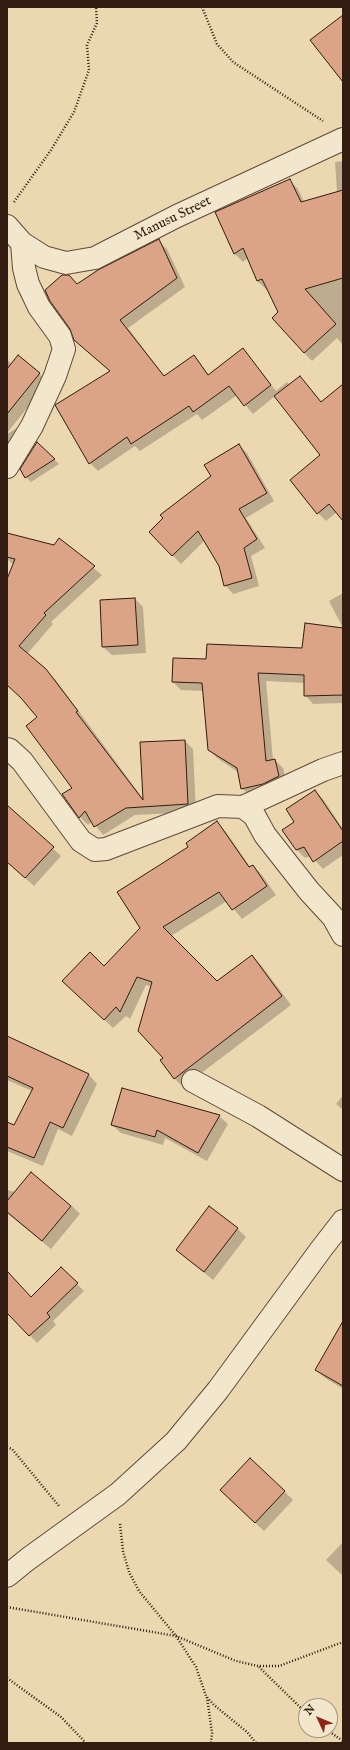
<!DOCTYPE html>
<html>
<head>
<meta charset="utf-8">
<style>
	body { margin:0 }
	#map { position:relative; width:350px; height:1750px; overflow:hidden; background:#ebd8b1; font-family:"IM FELL English",serif }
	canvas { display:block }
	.frame { position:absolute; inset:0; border:8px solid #321b11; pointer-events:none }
	.north { position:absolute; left:298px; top:1698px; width:40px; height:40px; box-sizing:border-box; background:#f2e6cc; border:1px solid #a59581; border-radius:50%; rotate:314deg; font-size:11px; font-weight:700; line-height:16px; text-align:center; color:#321b11 }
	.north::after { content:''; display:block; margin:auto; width:14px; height:18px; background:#8f2418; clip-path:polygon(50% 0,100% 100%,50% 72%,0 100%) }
</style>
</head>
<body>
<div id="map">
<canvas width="350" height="1750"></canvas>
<div class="frame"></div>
<div class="north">N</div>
</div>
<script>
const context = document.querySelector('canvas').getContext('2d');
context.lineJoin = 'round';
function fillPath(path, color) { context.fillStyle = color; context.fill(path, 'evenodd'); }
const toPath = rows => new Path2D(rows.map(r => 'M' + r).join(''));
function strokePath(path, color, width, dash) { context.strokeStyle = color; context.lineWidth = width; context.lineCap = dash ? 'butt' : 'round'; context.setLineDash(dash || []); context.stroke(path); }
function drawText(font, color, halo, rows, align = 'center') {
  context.font = font + ' "IM FELL English",serif'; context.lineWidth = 3; context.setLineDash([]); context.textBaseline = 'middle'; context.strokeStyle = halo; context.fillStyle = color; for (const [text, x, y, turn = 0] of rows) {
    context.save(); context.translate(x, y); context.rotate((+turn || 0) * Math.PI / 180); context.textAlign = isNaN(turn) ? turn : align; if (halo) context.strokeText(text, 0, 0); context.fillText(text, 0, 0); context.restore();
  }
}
const shadow = toPath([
	[343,161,343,345,337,338,312,361,304,353,279,312,268,288,266,289,257,281,248,258,243,262,235,254,216,213,290,181,298,189,304,202,337,192,335,162],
	[158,241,167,249,185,287,128,328,165,377,193,356,209,375,243,349,276,391,287,382,290,385,300,377,322,403,343,385,343,519,337,512,326,521,318,513,322,455,275,396,253,414,237,395,202,420,197,414,140,451,135,446,98,471,90,463,111,372,84,348,77,285],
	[19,356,48,382,7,433,7,360,12,364],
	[17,428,25,436,7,458,7,434],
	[37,444,59,464,31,482,26,477],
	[239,445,247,453,274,501,246,518,265,548,251,556,259,586,233,594,225,585,219,565,204,541,181,564,150,532,213,477],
	[59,539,102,575,51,622,53,624,27,654,55,679,144,800,185,741,193,749,196,812,135,815,103,835,92,821,88,825,80,817,63,794,74,788,39,718,25,701,7,685,7,598,14,565,7,559,7,542,54,546],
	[343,593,343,703,313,704,305,695,305,683,266,681,273,760,275,760,283,768,287,785,250,796,242,788,238,772,217,758,209,750,204,691,181,690,173,682,207,661,303,649,343,628,329,601],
	[135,599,143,607,146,653,112,655,103,647],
	[315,791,323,799,343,829,343,855,323,869,311,856,305,858,297,850,284,830,295,822],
	[7,806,61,856,34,886,7,862],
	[217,823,226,832,250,867,253,866,262,875,276,895,242,919,227,901,171,936,217,982,252,956,261,965,291,1005,183,1087,174,1078,165,1058,152,987,146,985,130,1019,126,1016,113,1028,73,990,104,967,141,929,190,847],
	[7,1037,89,1075,97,1084,72,1136,58,1129,43,1166,7,1151,7,1123,14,1126,32,1091,7,1080],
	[343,1095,343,1110,336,1104],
	[219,1116,228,1124,207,1161,165,1138,163,1145,121,1133,112,1125],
	[7,1190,72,1206,80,1214,51,1249,7,1213],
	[237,1228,246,1237,213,1280,177,1250],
	[61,1268,84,1291,53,1321,56,1325,37,1343,7,1311,7,1278,31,1298],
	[343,1323,343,1389,325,1378,316,1370],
	[284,1491,293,1500,264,1531,229,1499],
	[343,1542,343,1576,326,1560]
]);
const building = toPath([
	[343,15,343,82,310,40,343,15],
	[290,179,301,202,343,190,343,278,305,289,336,324,304,353,272,318,278,312,262,279,257,281,243,248,234,254,215,212,290,179],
	[159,239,177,278,120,320,164,376,194,355,208,375,243,348,271,385,244,406,229,386,193,412,189,406,131,444,127,437,89,464,55,405,110,371,74,340,70,329,50,301,45,290,62,275,69,275,77,284,98,270,159,239],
	[18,355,40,373,7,414,7,369,18,355],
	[300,376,321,402,343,384,343,521,329,504,317,514,290,480,320,455,274,396,300,376],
	[37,442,55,459,25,478,20,469,37,442],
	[239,444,267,493,239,509,257,539,244,548,252,578,224,586,219,566,198,531,172,556,149,532,163,518,160,515,211,476,204,465,239,444],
	[7,533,54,545,59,538,95,566,44,613,46,615,19,646,46,669,78,711,76,712,143,800,140,742,185,740,188,804,126,808,94,827,85,811,79,818,62,794,72,788,26,726,37,717,21,698,7,685,7,579,15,559,7,557,7,533],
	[135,598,138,645,102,647,100,600,135,598],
	[305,623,343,628,343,695,304,696,304,675,258,673,266,761,275,759,279,776,263,784,241,789,237,768,208,750,202,683,172,682,173,658,206,659,207,644,302,648,305,623],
	[315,790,343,831,343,841,313,862,304,847,296,850,282,830,294,822,286,809,315,790],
	[7,805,54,847,25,878,7,862,7,805],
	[217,821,249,867,253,865,267,886,232,910,219,892,163,927,217,981,252,955,282,996,174,1079,160,1060,163,1058,138,1031,152,982,137,977,120,1012,116,1007,104,1020,62,981,90,952,104,966,140,928,117,892,188,847,186,843,217,821],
	[7,1036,89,1074,63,1128,50,1122,34,1158,7,1147,7,1122,14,1125,33,1088,7,1076,7,1036],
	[122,1088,220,1115,198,1153,157,1130,155,1137,111,1125,122,1088],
	[31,1172,71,1206,42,1241,7,1212,7,1201,31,1172],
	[209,1206,238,1228,204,1272,176,1250,209,1206],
	[61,1267,78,1283,47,1313,50,1317,29,1336,7,1313,7,1271,31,1297,61,1267],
	[343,1321,343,1386,315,1370,343,1321],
	[250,1458,285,1491,255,1523,220,1490,250,1458]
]);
const path = toPath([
	[202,7,217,44,233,62,323,121],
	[14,202,51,150,74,112,89,70,87,45,97,23,96,7],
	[7,1447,12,1449,59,1506],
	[120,1524,123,1551,129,1572,139,1591,176,1636,196,1667,206,1696,214,1705,247,1732,256,1743],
	[7,1607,176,1636,236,1661,258,1666,279,1666,343,1642],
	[259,1667,306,1713],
	[7,1678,61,1717,86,1743],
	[207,1697,212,1733,211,1743],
	[327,1730,343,1741]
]);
const minor = toPath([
	[7,226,22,243,44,257,66,263,95,258,177,216,343,139],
	[7,467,32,426,55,376,64,349,60,336,39,307,28,284,24,268,22,243],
	[7,749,10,750,22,761,81,841,95,850,106,849,218,806,243,807,254,815,265,835,309,891,333,917,343,935],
	[243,807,323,770,343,763],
	[193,1081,258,1116,343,1170],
	[7,1576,28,1559,118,1494,176,1441,218,1390,322,1248,343,1221]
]);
const streetNames = [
	["Manusu Street",173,219,-26]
];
fillPath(shadow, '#0003');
fillPath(building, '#dba486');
strokePath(building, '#321b11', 1);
strokePath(minor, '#604a39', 24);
strokePath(path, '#321b11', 2.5, [1, 2]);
strokePath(minor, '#f2e6cc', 22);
drawText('14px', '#321b11', '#f2e6cc', streetNames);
</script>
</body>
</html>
